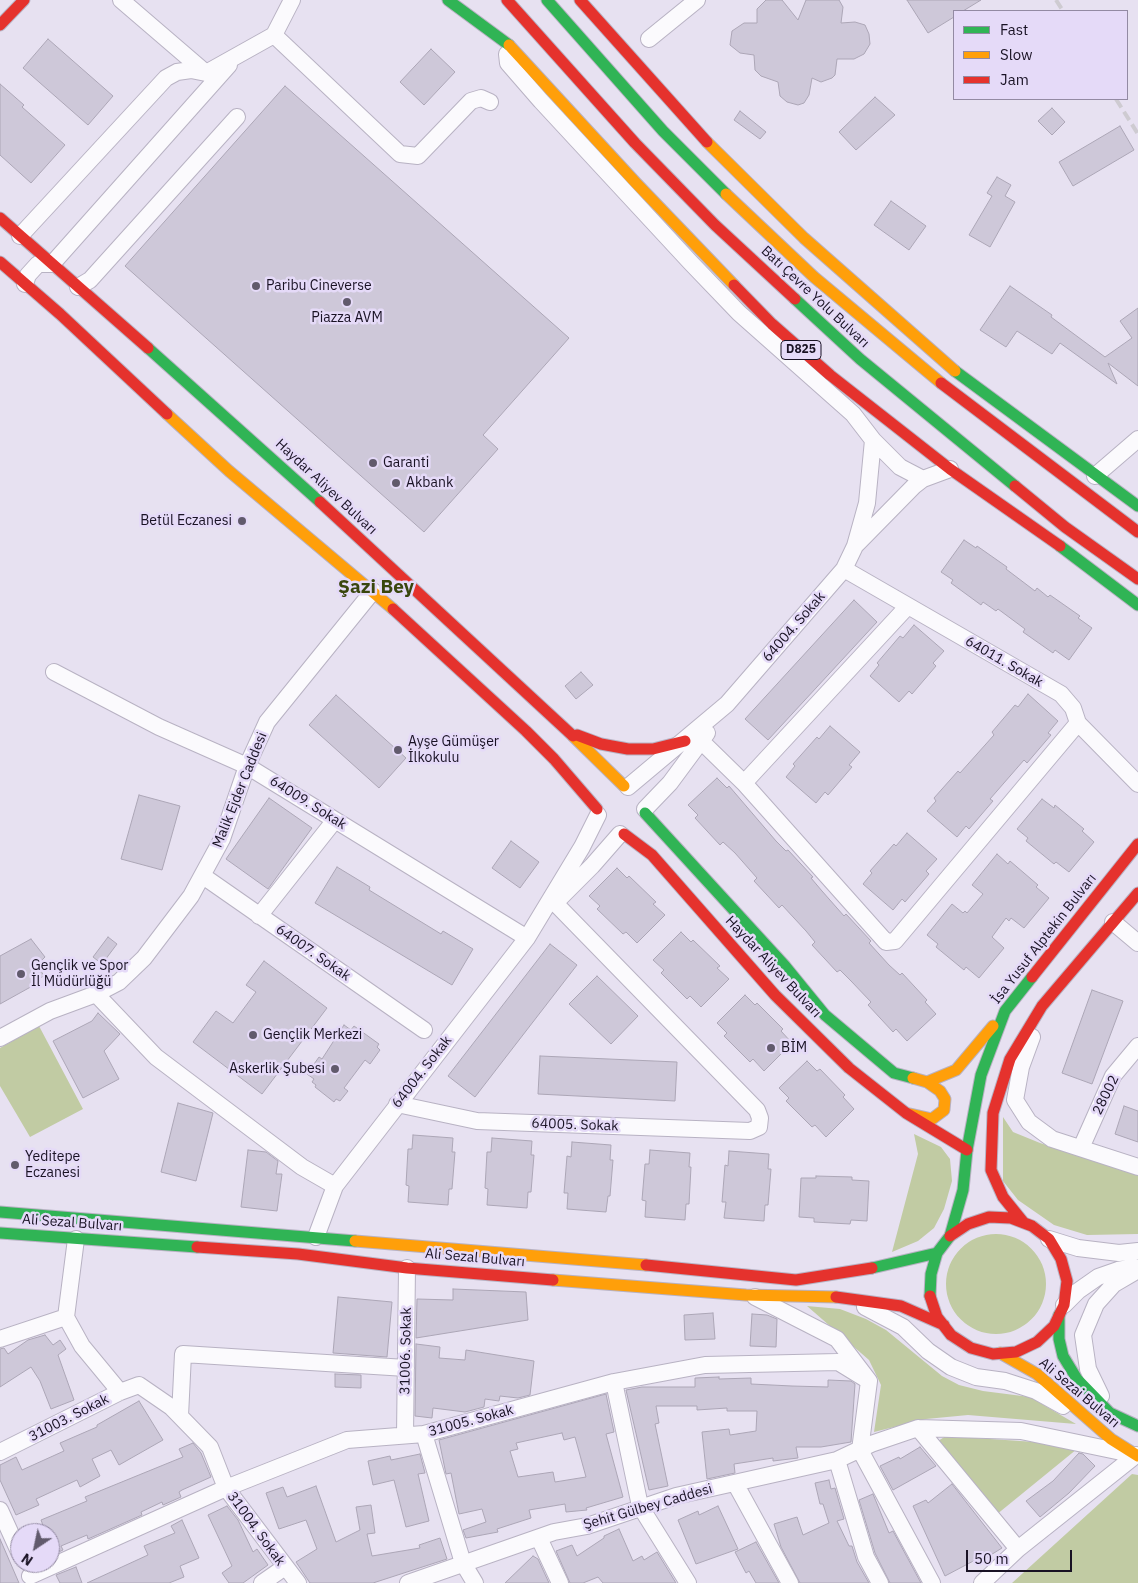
<!DOCTYPE html>
<html>
<head>
<meta charset="utf-8">
<style>
	body { margin:0 }
	#map { position:relative; width:1138px; height:1583px; overflow:hidden; background:#e7e1f1; font-family:"IBM Plex Sans",sans-serif }
	canvas { display:block }
	.legend { position:absolute; left:953px; top:10px; width:175px; height:90px; box-sizing:border-box; background:#e5daf8; border:1px solid #938aa3; margin:0; padding:6px 9px; list-style:none; font-size:15px; color:#191224 }
	.legend li { display:flex; align-items:center; gap:10px; height:25px }
	.legend b { width:25px; border:1px solid #938aa3 }
	.north { position:absolute; left:10px; top:1523px; width:50px; height:50px; box-sizing:border-box; background:#e5daf8; border:1px solid #938aa3; border-radius:50%; rotate:214deg; font-size:14px; font-weight:700; line-height:20px; text-align:center; color:#191224 }
	.north::after { content:''; display:block; margin:auto; width:18px; height:22px; background:#615a6c; clip-path:polygon(50% 0,100% 100%,50% 72%,0 100%) }
	.scale { position:absolute; left:966px; top:1550px; width:106px; height:22px; box-sizing:border-box; border:2px solid #191224; border-top:0; padding-left:6px; font-size:15px; line-height:18px; white-space:nowrap; color:#191224; -webkit-text-stroke:4px #e5daf8; paint-order:stroke }
</style>
</head>
<body>
<div id="map">
<canvas width="1138" height="1583"></canvas>
<ul class="legend">
<li><b style="height:6px;background:#30b455"></b>Fast</li>
<li><b style="height:6px;background:#ff9f0a"></b>Slow</li>
<li><b style="height:6px;background:#e5322d"></b>Jam</li>
</ul>
<div class="north">N</div>
<div class="scale">50 m</div>
</div>
<script>
const context = document.querySelector('canvas').getContext('2d');
context.lineJoin = 'round';
function fillPath(path, color) { context.fillStyle = color; context.fill(path, 'evenodd'); }
const toPath = rows => new Path2D(rows.map(r => 'M' + r).join(''));
function strokePath(path, color, width, dash) { context.strokeStyle = color; context.lineWidth = width; context.lineCap = dash ? 'butt' : 'round'; context.setLineDash(dash || []); context.stroke(path); }
function drawText(font, color, halo, rows, align = 'center') {
  context.font = font + ' "IBM Plex Sans",sans-serif'; context.lineWidth = 5; context.setLineDash([]); context.textBaseline = 'middle'; context.strokeStyle = halo; context.fillStyle = color; for (const [text, x, y, turn = 0] of rows) {
    context.save(); context.translate(x, y); context.rotate((+turn || 0) * Math.PI / 180); context.textAlign = isNaN(turn) ? turn : align; if (halo) context.strokeText(text, 0, 0); context.fillText(text, 0, 0); context.restore();
  }
}
const green = toPath([
	[39,1026,83,1109,30,1137,0,1086,0,1048],
	[1003,1117,1013,1132,1040,1143,1138,1175,1138,1234,1087,1235,1054,1225,1018,1200,1003,1181],
	[914,1134,941,1147,950,1159,952,1181,944,1209,934,1228,918,1241,892,1252,918,1154],
	'946 1284a50 50 0 1 1 100 0a50 50 0 1 1-100 0Z',
	[807,1306,840,1309,866,1319,886,1330,942,1376,959,1385,983,1391,1030,1397,1076,1424,968,1415,926,1419,874,1432,881,1385,869,1360],
	[946,1436,1035,1442,1077,1449,996,1515,938,1441],
	[1132,1474,1138,1475,1138,1583,1012,1583]
]);
const building = toPath([
	[766,0,782,0,798,20,806,0,839,0,843,7,841,23,855,22,865,25,869,34,870,44,864,54,854,59,837,59,835,75,832,78,821,82,812,78,809,95,804,103,798,105,787,102,780,96,778,82,761,76,755,70,754,55,740,53,730,45,732,31,744,23,757,23,757,9,766,0],
	[907,0,981,0,963,11,954,11,954,17,928,33,907,0],
	[48,39,113,96,88,125,23,68,48,39],
	[431,49,455,72,424,105,400,82,431,49],
	[0,84,24,105,22,107,65,145,31,183,0,155,0,84],
	[285,86,569,338,483,435,498,449,424,532,125,266,285,86],
	[875,97,895,115,856,150,839,132,875,97],
	[1052,108,1065,122,1052,135,1038,121,1052,108],
	[740,111,766,132,760,139,734,120,740,111],
	[1120,126,1134,150,1073,186,1059,162,1120,126],
	[997,177,1011,185,1005,196,1015,202,990,247,969,235,992,196,987,193,997,177],
	[891,201,926,226,909,250,874,225,891,201],
	[1010,286,1052,315,1051,317,1105,357,1132,338,1120,321,1138,308,1138,386,1108,363,1117,384,1060,343,1052,354,1017,331,1006,347,980,330,1010,286],
	[964,540,976,548,977,546,1007,567,1006,569,1035,591,1037,588,1048,597,1050,595,1080,616,1078,618,1092,628,1069,660,1055,650,1053,653,1023,632,1025,629,998,609,996,611,983,602,981,605,951,583,953,580,941,572,964,540],
	[854,600,877,622,768,740,745,719,854,600],
	[914,625,944,651,933,663,936,666,912,694,909,691,899,702,870,676,879,665,877,663,900,636,903,638,914,625],
	[581,672,593,685,576,699,565,686,581,672],
	[1028,694,1058,721,1048,733,1051,735,1027,763,1024,760,990,799,993,801,969,829,966,826,957,837,927,811,936,801,934,798,958,771,960,773,994,735,992,732,1015,705,1018,707,1028,694],
	[336,695,406,758,379,788,309,725,336,695],
	[830,726,860,752,849,765,852,767,828,795,825,792,816,803,786,777,795,766,793,764,817,737,819,739,830,726],
	[717,778,727,788,729,786,776,841,786,851,788,850,813,877,811,878,822,891,844,916,846,914,871,941,869,943,889,965,900,975,902,973,927,1000,925,1002,936,1014,907,1041,896,1029,893,1032,868,1005,871,1002,851,981,840,970,837,972,812,945,815,942,806,931,782,905,779,908,754,881,757,878,735,853,723,842,720,845,695,818,698,815,688,805,717,778],
	[139,795,180,806,162,870,121,859,139,795],
	[269,798,312,828,268,889,226,859,269,798],
	[1042,799,1054,808,1055,805,1084,829,1082,831,1094,842,1069,872,1056,862,1054,864,1026,841,1028,838,1017,829,1042,799],
	[907,833,937,859,926,871,929,874,905,902,902,899,893,910,863,884,872,873,870,871,894,844,896,846,907,833],
	[511,841,539,862,520,888,492,868,511,841],
	[997,854,1008,864,1010,861,1038,885,1036,887,1049,898,1024,928,1011,918,1009,921,1006,918,992,937,1004,948,979,978,966,967,964,970,936,947,938,944,927,935,952,904,963,913,965,911,967,913,983,894,972,885,997,854],
	[337,867,370,887,369,890,441,934,443,931,473,949,452,985,315,903,337,867],
	[617,868,627,878,629,876,656,902,653,904,665,915,637,943,626,932,623,934,597,909,600,906,589,896,617,868],
	[681,932,691,942,693,940,720,966,717,968,729,979,701,1007,690,996,687,999,661,973,664,970,653,960,681,932],
	[108,937,117,944,102,964,93,957,108,937],
	[31,939,45,957,42,960,47,968,41,971,44,976,34,981,36,984,0,1004,0,956,31,939],
	[550,944,577,965,475,1097,448,1076,550,944],
	[264,961,327,1008,262,1094,193,1042,216,1011,233,1023,256,992,246,985,264,961],
	[597,976,638,1016,611,1044,569,1004,597,976],
	[1092,990,1123,1001,1092,1084,1062,1073,1092,990],
	[745,995,755,1005,757,1003,783,1029,781,1031,792,1043,764,1071,753,1059,750,1062,724,1036,727,1033,717,1023,745,995],
	[98,1013,120,1034,104,1051,119,1079,83,1098,53,1041,92,1021,98,1013],
	[344,1025,351,1030,354,1026,379,1044,377,1047,380,1050,370,1064,365,1060,344,1088,348,1091,340,1101,336,1099,334,1102,315,1087,316,1085,312,1082,314,1079,307,1074,319,1057,322,1059,344,1025],
	[540,1056,677,1062,675,1101,538,1094,540,1056],
	[807,1061,817,1071,820,1069,845,1095,843,1097,854,1109,826,1137,815,1125,812,1127,786,1101,789,1098,779,1088,807,1061],
	[178,1103,213,1113,196,1181,161,1172,178,1103],
	[1124,1106,1138,1111,1138,1142,1115,1134,1124,1106],
	[413,1135,453,1138,452,1152,455,1152,452,1189,449,1189,448,1205,408,1202,409,1186,406,1185,408,1149,412,1149,413,1135],
	[492,1138,532,1141,531,1155,534,1155,531,1192,528,1192,527,1208,487,1205,488,1189,485,1188,487,1152,491,1152,492,1138],
	[572,1142,611,1145,610,1160,613,1160,610,1196,608,1196,606,1212,567,1209,568,1193,564,1193,567,1156,571,1157,572,1142],
	[248,1150,266,1152,278,1161,276,1174,282,1174,277,1211,241,1207,248,1150],
	[650,1150,690,1153,689,1167,691,1167,689,1204,686,1204,685,1220,645,1217,646,1201,642,1200,645,1164,649,1164,650,1150],
	[729,1151,769,1154,768,1169,771,1169,768,1205,765,1205,764,1221,724,1218,726,1202,722,1202,725,1165,728,1166,729,1151],
	[816,1176,852,1177,852,1180,869,1181,867,1221,851,1220,850,1224,814,1222,814,1218,799,1217,801,1178,816,1178,816,1176],
	[453,1289,526,1292,528,1320,416,1338,417,1299,453,1300,453,1289],
	[338,1297,392,1302,387,1357,333,1353,338,1297],
	[713,1313,715,1339,685,1340,684,1315,713,1313],
	[752,1314,767,1315,777,1319,776,1347,750,1346,752,1314],
	[45,1335,53,1345,60,1340,66,1349,58,1355,74,1400,51,1409,40,1381,31,1367,0,1387,0,1349,4,1348,8,1354,28,1340,45,1335],
	[416,1344,440,1347,439,1358,465,1360,466,1350,534,1361,530,1395,518,1398,500,1396,499,1401,485,1399,484,1407,465,1412,433,1408,432,1418,415,1416,416,1344],
	[335,1374,361,1375,361,1388,335,1387,335,1374],
	[719,1377,719,1379,751,1378,751,1384,792,1386,828,1387,828,1380,851,1381,855,1384,851,1442,821,1447,796,1447,798,1458,773,1461,773,1458,734,1464,735,1473,707,1479,702,1432,729,1429,730,1435,756,1431,757,1411,727,1411,727,1408,697,1410,697,1406,656,1406,659,1423,655,1424,668,1486,649,1490,626,1390,642,1387,695,1387,695,1378,719,1377],
	[606,1394,614,1432,606,1434,623,1497,586,1508,587,1510,566,1512,565,1504,529,1510,531,1518,497,1529,498,1532,466,1538,463,1530,486,1522,482,1509,459,1514,451,1473,446,1474,439,1440,606,1394],
	[562,1433,564,1440,575,1437,586,1477,555,1482,553,1472,518,1477,510,1451,518,1449,516,1443,562,1433],
	[139,1401,163,1440,119,1465,111,1450,92,1459,100,1476,80,1487,77,1480,36,1499,39,1505,16,1515,0,1480,0,1465,16,1457,22,1470,64,1451,60,1443,97,1427,97,1425,139,1401],
	[193,1443,201,1453,211,1477,182,1490,179,1492,181,1497,163,1505,162,1502,141,1512,142,1515,88,1539,87,1535,61,1546,63,1550,50,1556,50,1533,46,1533,41,1520,87,1501,85,1497,183,1457,179,1449,193,1443],
	[920,1447,936,1466,893,1490,880,1466,899,1457,900,1459,920,1447],
	[1079,1453,1083,1454,1095,1466,1069,1493,1040,1517,1026,1501,1053,1481,1079,1453],
	[420,1454,425,1473,418,1474,429,1521,406,1527,394,1480,373,1485,368,1461,390,1456,391,1460,420,1454],
	[829,1480,831,1489,835,1488,844,1519,837,1521,849,1546,852,1546,857,1562,869,1583,800,1583,781,1547,774,1524,797,1517,803,1535,829,1523,823,1504,820,1504,815,1483,829,1480],
	[952,1484,1002,1548,981,1561,979,1558,945,1576,913,1506,926,1500,928,1503,952,1484],
	[316,1486,336,1542,360,1530,356,1507,371,1505,375,1533,367,1534,372,1556,420,1548,419,1545,440,1538,447,1559,373,1583,310,1583,296,1562,317,1549,306,1520,279,1529,266,1493,283,1487,287,1497,316,1486],
	[873,1494,889,1533,893,1531,921,1583,890,1583,875,1553,859,1500,873,1494],
	[227,1506,238,1520,253,1552,257,1549,268,1565,243,1583,229,1583,222,1573,232,1566,208,1515,227,1506],
	[718,1506,738,1549,696,1564,678,1520,698,1511,699,1515,718,1506],
	[182,1520,199,1558,180,1566,184,1577,169,1583,87,1583,148,1555,144,1546,175,1533,171,1526,182,1520],
	[619,1529,633,1561,642,1556,644,1560,657,1552,676,1583,603,1583,598,1577,583,1583,570,1583,556,1551,572,1545,577,1556,604,1538,604,1536,619,1529],
	[0,1539,19,1583,0,1583,0,1539],
	[756,1542,779,1583,756,1583,749,1571,746,1573,735,1552,756,1542],
	[533,1556,538,1559,549,1583,505,1583,533,1556],
	[76,1567,82,1583,60,1583,56,1575,76,1567]
]);
const street = toPath([
	[121,0,206,73],
	[274,35,400,154,418,156,471,101,481,98,490,102],
	[649,39,697,0],
	[507,54,508,63,541,101,691,263,739,313,853,414,873,440,867,503,855,546,844,569,727,704,628,787],
	[20,236,166,78,177,72,191,70,206,73,274,35,292,0],
	[25,284,28,275,38,264,52,264,229,65],
	[78,287,90,280,237,117],
	[873,440,900,467,923,479,950,469],
	[1095,476,1138,439],
	[857,544,914,486,923,479],
	[844,569,1061,694,1073,708,1078,723,1138,784],
	[54,672,159,727,247,766,527,938],
	[701,741,744,783,886,942,895,941,1078,723],
	[744,783,907,607],
	[645,809,670,783,707,733],
	[203,876,424,1030],
	[557,901,592,866,620,834],
	[259,916,335,820],
	[1113,922,1138,943],
	[96,994,156,1057,302,1167,335,1186],
	[1032,1037,1021,1067,1015,1100,1029,1122,1052,1139,1138,1167],
	[0,1038,50,1011,96,994,119,982,144,958,191,896,222,839,247,766,267,722,373,591],
	[397,1104,477,1121,750,1131,759,1127,760,1118,757,1110,555,903],
	[1081,1148,1113,1076,1138,1046],
	[316,1237,335,1186,527,938,582,847,598,815],
	[76,1239,66,1317,82,1346,120,1392],
	[1049,1239,1078,1248,1119,1253,1138,1251],
	[755,1297,837,1339,869,1381,860,1450,932,1583],
	[1064,1305,1078,1291,1098,1277,1118,1270,1135,1267],
	[865,1307,903,1327,928,1351,951,1367,976,1377,1005,1381,1036,1391,1063,1406],
	[0,1339,66,1317],
	[614,1382,640,1506,688,1583],
	[1101,1396,1088,1369,1083,1335,1096,1304,1114,1284,1138,1270],
	[180,1416,183,1354,406,1368],
	[918,1428,1018,1549],
	[424,1434,463,1563,475,1583],
	[405,1435,407,1268],
	[0,1452,120,1392,139,1385,171,1407,210,1447,226,1488,298,1583],
	[837,1460,866,1557,880,1583],
	[735,1483,790,1583],
	[0,1510,20,1554],
	[539,1538,560,1583],
	[30,1576,226,1488,347,1440,424,1434,614,1382,705,1365,838,1362,869,1381],
	[262,1583,285,1567],
	[408,1583,554,1532,587,1526,676,1496,837,1460,871,1444,918,1428,1021,1431,1126,1453],
	[982,1583,1018,1549,1136,1455]
]);
const fast = toPath([
	[448,0,509,45],
	[547,0,663,131,726,194],
	[795,299,860,359,1015,486],
	[148,348,320,502],
	[955,371,1138,506],
	[1060,546,1138,605],
	[645,813,785,966,825,1015,894,1073,913,1078],
	[0,1212,355,1241],
	[0,1233,197,1247],
	[872,1268,937,1253],
	[930,1296,931,1274,937,1253,950,1236,963,1190,967,1150,981,1075,1005,1011,1032,977],
	[1059,1315,1059,1339,1063,1356,1077,1379,1110,1413,1138,1426]
]);
const slow = toPath([
	[509,45,636,183,734,285],
	[707,142,804,238,955,371],
	[726,194,814,277,941,383],
	[167,414,229,471,393,609],
	[573,736,624,786],
	[913,1078,927,1082,956,1070,993,1026],
	[910,1114,932,1119,944,1110,945,1099,940,1091,927,1082],
	[355,1241,646,1265],
	[553,1280,746,1295,836,1297],
	[1000,1353,1037,1374,1111,1439,1138,1456]
]);
const jam = toPath([
	[507,0,635,143,715,225,795,299],
	[580,0,707,142],
	[0,25,24,0],
	[0,218,148,348],
	[0,262,60,314,167,414],
	[734,285,772,324,830,375,950,469,1060,546],
	[941,383,1138,532],
	[1015,486,1065,527,1138,579],
	[320,502,573,736],
	[393,609,526,731,554,759,597,809],
	[577,735,601,744,628,749,653,749,685,741],
	[624,834,652,855,775,995,849,1068,906,1113,967,1150],
	[1032,977,1138,844],
	[1024,1223,1003,1197,991,1170,993,1113,1010,1059,1042,1006,1138,893],
	[197,1247,298,1254,407,1268,553,1280],
	[646,1265,796,1280,872,1268],
	[930,1296,937,1317,951,1335,971,1348,993,1354,1016,1352,1037,1342,1054,1326,1064,1305,1067,1281,1061,1259,1049,1239,1032,1226,1011,1218,989,1217,968,1224,950,1236],
	[836,1297,901,1306,944,1325]
]);
const rail = toPath([
	[1056,0,1063,11],
	[1116,99,1138,134]
]);
const markers = [
	[256,286,5,"#615a6c"],
	[347,302,5,"#615a6c"],
	[373,463,5,"#615a6c"],
	[396,483,5,"#615a6c"],
	[242,521,5,"#615a6c"],
	[398,750,5,"#615a6c"],
	[21,974,5,"#615a6c"],
	[253,1035,5,"#615a6c"],
	[771,1048,5,"#615a6c"],
	[335,1069,5,"#615a6c"],
	[15,1165,5,"#615a6c"]
];
const shields = [
	[801,350,40]
];
const shieldNames = [
	["D825",801,350]
];
const poiNames = [
	["Paribu Cineverse",266,286],
	["Piazza AVM",347,318,"center"],
	["Garanti",383,463],
	["Akbank",406,483],
	["Betül Eczanesi",232,521,"right"],
	["Ayşe Gümüşer",408,742],
	["İlkokulu",408,758],
	["Gençlik ve Spor",31,966],
	["İl Müdürlüğü",31,982],
	["Gençlik Merkezi",263,1035],
	["BİM",781,1048],
	["Askerlik Şubesi",325,1069,"right"],
	["Yeditepe",25,1157],
	["Eczanesi",25,1173]
];
const streetNames = [
	["Batı Çevre Yolu Bulvarı",815,297,43],
	["Haydar Aliyev Bulvarı",326,487,43],
	["64004. Sokak",794,627,-49],
	["64011. Sokak",1004,662,30],
	["Malik Ejder Caddesi",240,790,-68],
	["64009. Sokak",308,803,32],
	["İsa Yusuf Alptekin Bulvarı",1044,939,-52],
	["64007. Sokak",313,953,35],
	["Haydar Aliyev Bulvarı",773,967,47],
	["64004. Sokak",422,1072,-52],
	["28002",1106,1095,-64],
	["64005. Sokak",575,1125,2],
	["Ali Sezal Bulvarı",72,1223,4],
	["Ali Sezal Bulvarı",475,1258,5],
	["31006. Sokak",406,1351,-89],
	["Ali Sezai Bulvarı",1079,1393,40],
	["31003. Sokak",69,1418,-27],
	["31005. Sokak",471,1421,-15],
	["Şehit Gülbey Caddesi",648,1507,-16],
	["31004. Sokak",256,1529,54]
];
const districtNames = [
	["Şazi Bey",376,588]
];
fillPath(green, '#c1cba3');
fillPath(building, '#cec8d9');
strokePath(building, '#aca6b6', 1);
strokePath(street, '#b8b2c3', 18);
strokePath(fast, '#b8b2c3', 13);
strokePath(slow, '#b8b2c3', 13);
strokePath(jam, '#b8b2c3', 13);
strokePath(street, '#fbfafd', 16);
strokePath(fast, '#30b455', 11);
strokePath(slow, '#ff9f0a', 11);
strokePath(jam, '#e5322d', 11);
strokePath(rail, '#cecbd1', 4, [10, 5]);
for (const [x, y, r, color] of markers) { const dot = new Path2D(); dot.arc(x, y, r, 0, 2 * Math.PI); context.fillStyle = color; context.fill(dot); strokePath(dot, '#e5daf8', 2); }
for (const [x, y, w] of shields) { const box = new Path2D(); box.roundRect(x - w / 2, y - 9.5, w, 19, 4); context.fillStyle = '#e5daf8'; context.fill(box); strokePath(box, '#191224', 1); }
drawText('bold 12px', '#191224', null, shieldNames);
drawText('14px', '#191224', '#e5daf8', poiNames, 'left');
drawText('14px', '#191224', '#e5daf8', streetNames);
drawText('bold 19px', '#39460d', '#e5daf8', districtNames);
</script>
</body>
</html>
